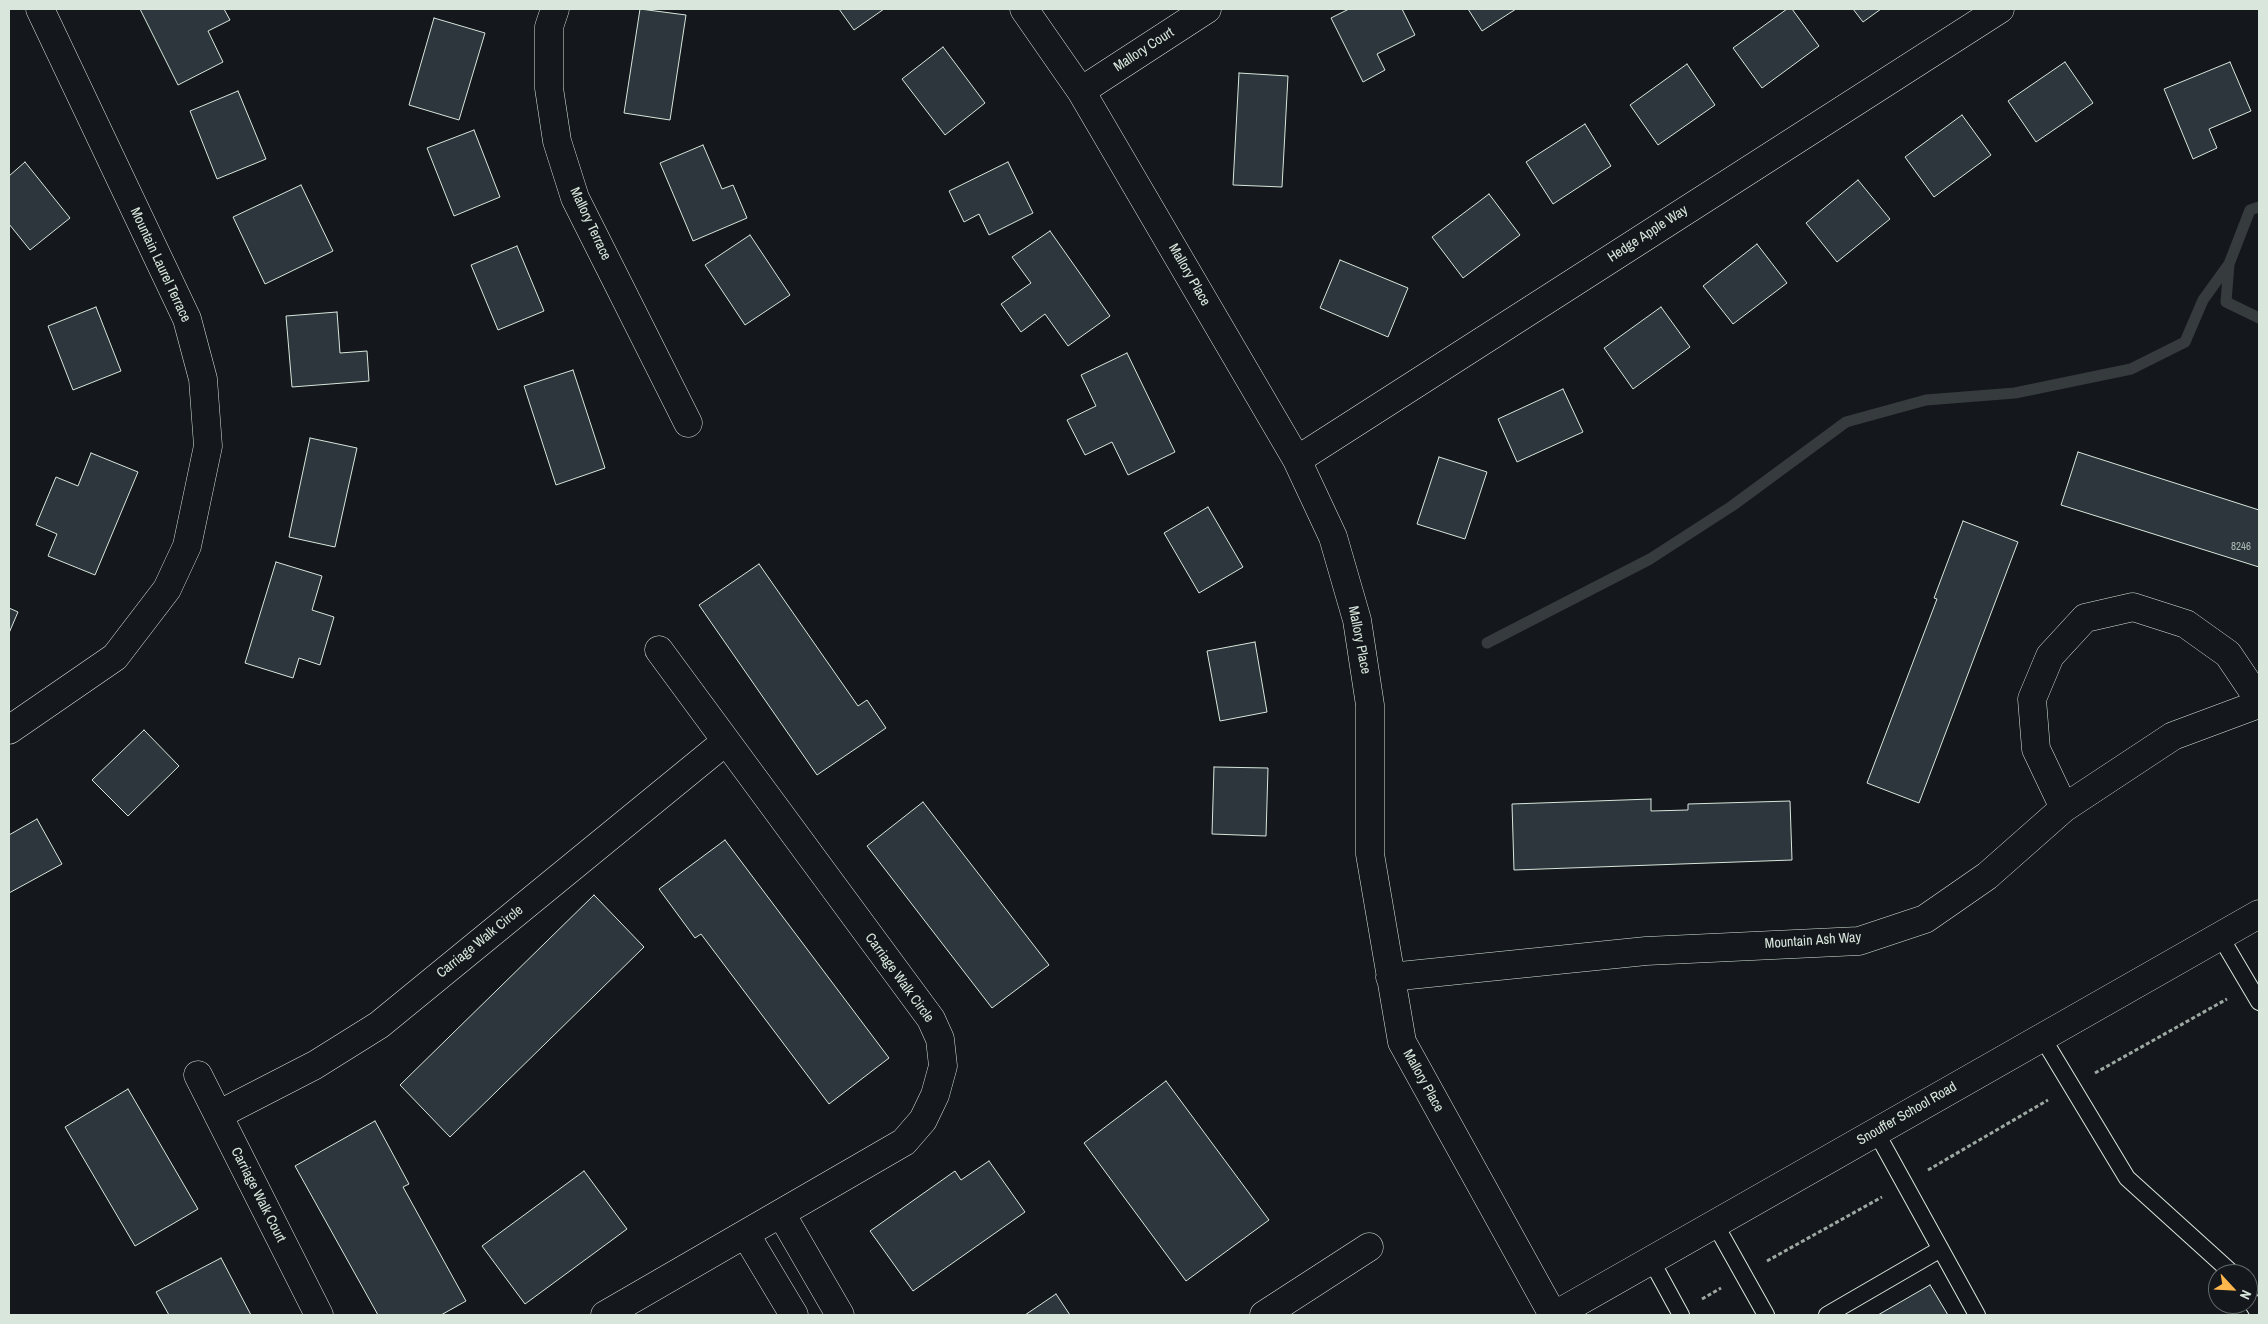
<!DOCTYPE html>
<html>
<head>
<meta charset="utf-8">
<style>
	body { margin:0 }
	#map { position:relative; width:2268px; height:1324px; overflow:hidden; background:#14181c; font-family:"Archivo Narrow",sans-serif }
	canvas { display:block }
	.frame { position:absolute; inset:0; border:10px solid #d8e6dc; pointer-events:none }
	.north { position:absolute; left:2208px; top:1264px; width:50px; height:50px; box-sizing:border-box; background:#14181c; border:1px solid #626a69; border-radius:50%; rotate:115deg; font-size:14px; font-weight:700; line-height:20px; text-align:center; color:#d8e6dc }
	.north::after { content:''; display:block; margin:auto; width:18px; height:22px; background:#ffb74d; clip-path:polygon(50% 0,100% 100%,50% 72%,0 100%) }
</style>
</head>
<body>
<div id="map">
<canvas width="2268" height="1324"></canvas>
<div class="frame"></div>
<div class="north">N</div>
</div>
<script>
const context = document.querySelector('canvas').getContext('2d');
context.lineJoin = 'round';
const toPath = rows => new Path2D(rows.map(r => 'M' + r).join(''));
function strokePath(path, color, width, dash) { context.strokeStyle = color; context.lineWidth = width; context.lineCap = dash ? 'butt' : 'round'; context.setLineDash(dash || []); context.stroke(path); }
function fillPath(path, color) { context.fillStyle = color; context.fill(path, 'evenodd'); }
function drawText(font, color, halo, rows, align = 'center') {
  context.font = font + ' "Archivo Narrow",sans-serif'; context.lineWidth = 4; context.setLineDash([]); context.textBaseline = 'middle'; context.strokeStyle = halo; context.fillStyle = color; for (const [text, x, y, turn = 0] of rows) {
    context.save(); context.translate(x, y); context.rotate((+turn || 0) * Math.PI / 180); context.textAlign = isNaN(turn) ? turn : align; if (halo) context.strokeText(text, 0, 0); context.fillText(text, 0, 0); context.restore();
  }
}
const stream = toPath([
	[2259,207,2250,210,2229,264,2226,302,2259,318],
	[1487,643,1650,559,1732,506,1846,422,1926,400,2015,393,2131,369,2185,342,2203,300,2229,264]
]);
const building = toPath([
	[140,9,224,9,230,20,208,31,223,62,178,85,140,9],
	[640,9,686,15,670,120,624,113,640,9],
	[839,9,884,9,854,30,839,9],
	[1349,9,1402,9,1415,35,1377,54,1385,70,1363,82,1331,18,1349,9],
	[1468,9,1516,9,1482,31,1468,9],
	[1787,9,1792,9,1819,46,1762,88,1733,48,1787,9],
	[1853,9,1881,9,1863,22,1853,9],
	[434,18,485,33,459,120,409,105,434,18],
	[943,47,985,103,945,135,902,79,943,47],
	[2065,62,2093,103,2036,142,2008,101,2065,62],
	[2230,62,2251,111,2209,129,2217,148,2193,159,2164,89,2230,62],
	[1687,64,1715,105,1658,145,1630,105,1687,64],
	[1239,73,1288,76,1282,187,1233,185,1239,73],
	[238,91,266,159,217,179,190,111,238,91],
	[1962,115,1991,155,1934,197,1905,157,1962,115],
	[1585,124,1611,166,1553,204,1526,162,1585,124],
	[474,130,500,197,454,216,427,148,474,130],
	[703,145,722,189,733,185,747,218,693,241,660,163,703,145],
	[25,162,70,218,30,250,9,224,9,176,25,162],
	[1008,162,1033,213,989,235,979,214,964,222,949,191,1008,162],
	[1858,180,1890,219,1837,262,1806,223,1858,180],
	[301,185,333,251,265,284,233,217,301,185],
	[1489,194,1520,235,1463,278,1432,237,1489,194],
	[1050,231,1110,316,1068,346,1045,314,1021,332,1001,304,1031,283,1012,257,1050,231],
	[750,235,790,295,745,325,705,265,750,235],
	[1757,244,1787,283,1733,324,1703,286,1757,244],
	[517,246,544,311,498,330,471,265,517,246],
	[1340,260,1408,288,1388,337,1320,308,1340,260],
	[96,307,121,371,73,390,48,326,96,307],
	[1661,307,1690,347,1633,389,1604,348,1661,307],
	[337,312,340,353,367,351,369,381,292,387,286,316,337,312],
	[1127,353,1175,452,1128,475,1112,442,1085,455,1067,420,1096,406,1081,375,1127,353],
	[573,370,605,468,556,485,524,386,573,370],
	[1563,389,1583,432,1517,462,1498,419,1563,389],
	[310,438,357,448,335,547,289,537,310,438],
	[2078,452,2259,510,2259,567,2061,505,2078,452],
	[91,453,138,472,95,575,48,556,57,534,36,525,56,477,78,486,91,453],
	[1439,457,1487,472,1465,539,1417,524,1439,457],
	[1208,507,1243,567,1199,593,1164,533,1208,507],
	[1963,521,2018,542,1919,803,1867,783,1937,599,1934,598,1963,521],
	[276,562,322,576,312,610,334,617,320,665,299,658,293,678,245,663,276,562],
	[759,564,858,706,867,700,886,728,817,775,699,605,759,564],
	[9,608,18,612,9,633,9,608],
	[1255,642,1267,712,1220,721,1207,651,1255,642],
	[144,730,179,766,128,816,92,780,144,730],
	[1214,767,1268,768,1266,836,1212,834,1214,767],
	[1651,799,1651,811,1688,810,1688,804,1790,801,1792,860,1514,870,1512,804,1651,799],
	[923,802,1049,965,992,1008,867,846,923,802],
	[37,819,62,864,9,893,9,835,37,819],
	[725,840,889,1058,829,1104,701,934,695,938,659,889,725,840],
	[594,895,644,947,450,1137,400,1085,594,895],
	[1166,1081,1269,1220,1186,1281,1084,1143,1166,1081],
	[128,1089,198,1209,135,1246,65,1127,128,1089],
	[375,1121,409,1184,403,1187,466,1301,441,1315,378,1315,295,1166,375,1121],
	[989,1161,1025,1212,913,1291,870,1231,955,1171,961,1180,989,1161],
	[584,1171,627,1229,525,1304,482,1246,584,1171],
	[221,1258,251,1315,169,1315,156,1292,221,1258],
	[1930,1285,1948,1315,1878,1315,1930,1285],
	[1056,1294,1070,1315,1025,1315,1056,1294]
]);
const path = toPath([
	[2095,1073,2227,999],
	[1928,1170,2048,1100],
	[1767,1261,1882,1197],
	[1702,1299,1721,1288]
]);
const lane = toPath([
	[2220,936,2259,1002],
	[2042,1037,2127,1178,2233,1274],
	[1876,1132,1977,1315],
	[1715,1224,1766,1315],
	[1651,1260,1681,1315],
	[2248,1296,2259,1314],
	[1827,1315,1939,1250]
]);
const street = toPath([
	[555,9,549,27,549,88,557,141,575,198,688,423],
	[1024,9,1081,91,1297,460,1333,537,1357,620,1370,705,1370,854,1402,1042,1553,1315],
	[1081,91,1207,9],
	[1297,460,2000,9],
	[9,730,115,657,167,589,187,546,208,446,203,379,187,319,40,9],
	[2064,808,2036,749,2032,699,2050,656,2085,618,2133,607,2186,624,2228,654,2259,700],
	[1390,977,1646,951,1859,941,1925,919,1987,876,2064,808,2173,736,2259,704],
	[198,1075,319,1315],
	[218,1115,315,1065,379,1025,725,742],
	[782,1215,840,1315],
	[746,1235,794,1315],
	[605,1315,904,1142,923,1120,935,1095,943,1066,940,1039,931,1019,659,650],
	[1264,1315,1369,1247]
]);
const secondary = toPath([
	[1555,1315,2259,914]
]);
const numberNames = [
	["8246",2241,547]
];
const streetNames = [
	["Mallory Court",1144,50,-33],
	["Mallory Terrace",590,224,65],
	["Hedge Apple Way",1648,234,-33],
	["Mountain Laurel Terrace",160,265,65],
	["Mallory Place",1189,275,60],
	["Mallory Place",1359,640,79],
	["Mountain Ash Way",1813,941,-4],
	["Carriage Walk Circle",480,942,-39],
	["Carriage Walk Circle",899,978,54],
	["Mallory Place",1423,1081,61],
	["Snouffer School Road",1907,1114,-30],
	["Carriage Walk Court",258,1195,63]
];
strokePath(stream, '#363b3e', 11);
fillPath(building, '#2c363c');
strokePath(building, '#d8e6dc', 1);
strokePath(lane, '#d8e6dc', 18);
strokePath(street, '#d8e6dc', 29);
strokePath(secondary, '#d8e6dc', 29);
strokePath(path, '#9da8a2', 3, [4, 2.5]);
strokePath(lane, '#14181c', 16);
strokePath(street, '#14181c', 28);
strokePath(secondary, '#14181c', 28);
drawText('11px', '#adbab4', null, numberNames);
drawText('14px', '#d8e6dc', '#14181c', streetNames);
</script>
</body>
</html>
